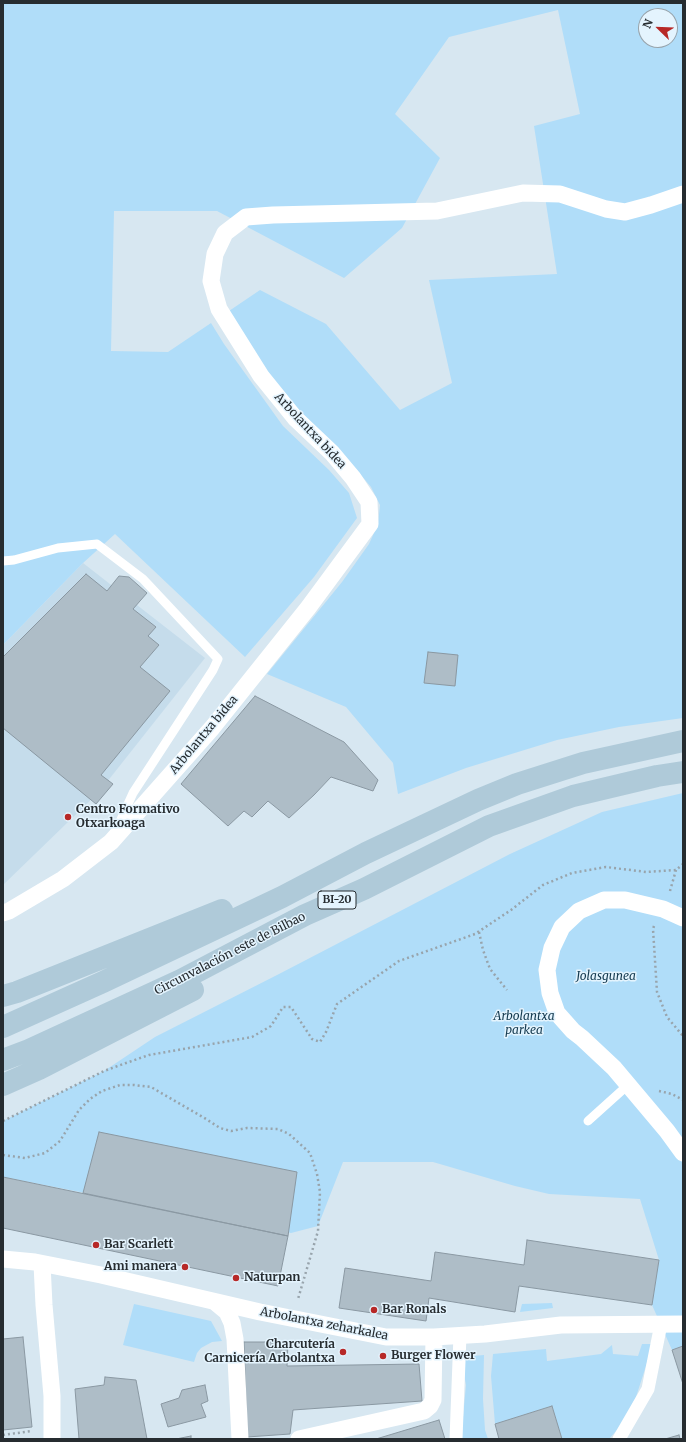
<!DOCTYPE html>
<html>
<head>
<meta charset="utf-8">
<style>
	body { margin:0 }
	#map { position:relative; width:686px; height:1442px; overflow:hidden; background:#d7e7f1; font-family:Merriweather,serif }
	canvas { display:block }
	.frame { position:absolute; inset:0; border:4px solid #262c30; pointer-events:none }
	.north { position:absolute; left:638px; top:8px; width:40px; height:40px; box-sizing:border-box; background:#e4f4fe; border:1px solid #98a4ac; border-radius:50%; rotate:293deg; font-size:11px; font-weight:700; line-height:16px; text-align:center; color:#262c30 }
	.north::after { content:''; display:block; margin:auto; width:14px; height:18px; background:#b72827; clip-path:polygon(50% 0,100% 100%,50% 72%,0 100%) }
</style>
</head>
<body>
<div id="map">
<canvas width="686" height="1442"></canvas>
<div class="frame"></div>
<div class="north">N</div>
</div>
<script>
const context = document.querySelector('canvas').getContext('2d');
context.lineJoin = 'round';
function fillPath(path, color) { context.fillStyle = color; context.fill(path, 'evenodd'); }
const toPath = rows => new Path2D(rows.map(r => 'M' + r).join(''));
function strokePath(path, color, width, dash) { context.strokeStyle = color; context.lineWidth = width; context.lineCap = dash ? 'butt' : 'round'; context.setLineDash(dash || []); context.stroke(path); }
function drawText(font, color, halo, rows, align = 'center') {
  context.font = font + ' Merriweather,serif'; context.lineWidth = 3; context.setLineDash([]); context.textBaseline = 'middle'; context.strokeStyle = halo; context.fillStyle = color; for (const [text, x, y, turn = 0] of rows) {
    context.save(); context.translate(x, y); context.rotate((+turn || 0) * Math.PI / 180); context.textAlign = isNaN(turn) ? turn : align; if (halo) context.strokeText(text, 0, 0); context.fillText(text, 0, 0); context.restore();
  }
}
const built = toPath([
	[83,563,205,658,99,792,3,885,3,645]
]);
const green = toPath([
	[3,3,683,3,683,718,619,727,557,740,466,768,398,794,393,763,346,707,267,674,342,582,369,544,378,524,380,505,371,487,345,456,301,414,267,371,229,311,260,290,326,324,400,410,452,383,429,280,557,274,534,126,580,114,558,10,449,37,395,114,440,158,402,228,344,278,217,211,114,211,111,351,168,352,211,323,224,344,283,426,329,470,349,493,357,518,314,577,245,657,115,534,83,563,3,645],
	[646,16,670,16,670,40,646,40],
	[683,793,683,1346,672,1350,652,1305,659,1260,640,1199,549,1194,515,1186,433,1162,343,1162,318,1226,291,1233,3,1177,3,1121,104,1071,155,1037,279,974,510,854,602,812],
	[552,1303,553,1308,520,1312,522,1304],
	[134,1304,211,1321,222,1341,212,1342,201,1348,197,1353,194,1362,123,1345],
	[642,1344,653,1344,636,1397,623,1423,609,1439,562,1439,552,1406,495,1424,491,1376,493,1354,546,1349,547,1361,601,1354,612,1345,613,1354,638,1356],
	[484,1355,483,1399,485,1430,488,1439,461,1439,466,1385,461,1357]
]);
const building = toPath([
	[86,574,107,591,119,576,129,577,147,593,133,609,156,627,148,636,159,645,140,667,170,691,101,775,113,784,96,804,3,728,3,657,86,574],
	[428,652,458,655,455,686,424,683,428,652],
	[255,696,344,742,378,780,373,791,331,777,314,795,289,818,268,801,252,817,244,811,228,826,181,784,255,696],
	[99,1132,297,1172,288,1236,83,1193,99,1132],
	[3,1177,288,1236,278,1286,3,1228,3,1177],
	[527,1240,659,1260,652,1305,519,1286,515,1312,429,1298,426,1321,339,1308,345,1268,431,1281,435,1252,524,1265,527,1240],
	[23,1337,32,1427,3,1430,3,1339,23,1337],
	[244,1342,288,1342,287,1366,419,1364,422,1401,293,1410,290,1434,247,1437,244,1342],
	[683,1346,683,1384,672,1350,683,1346],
	[105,1377,136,1380,147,1439,79,1439,75,1389,104,1385,105,1377],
	[205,1385,208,1401,201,1404,206,1417,168,1427,161,1404,179,1398,182,1390,205,1385],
	[552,1406,562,1439,499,1439,495,1424,552,1406],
	[439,1420,445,1439,376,1439,439,1420],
	[679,1435,680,1439,665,1439,679,1435],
	[191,1436,191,1439,176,1439,191,1436]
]);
const path = toPath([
	[670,891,676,870],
	[654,926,653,929,657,992,667,1017,683,1036],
	[479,932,483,950,490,969,507,990],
	[659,1091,672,1094,683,1100],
	[3,1121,104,1071,126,1063,149,1055,252,1037,271,1026,283,1007,291,1007,312,1039,320,1042,326,1032,337,1004,399,961,475,934,511,910,543,885,572,873,606,867,646,872,676,870,683,864],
	[3,1155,25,1158,45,1153,60,1141,79,1110,90,1099,102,1091,120,1085,134,1085,151,1087,206,1119,220,1128,231,1131,247,1128,278,1129,289,1134,310,1153,317,1174,320,1192,318,1231,298,1299],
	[3,1435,32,1431]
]);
const service = toPath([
	[3,561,14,560,58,548,97,544,143,579,218,659,213,670,133,793,118,826],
	[588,1121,628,1085]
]);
const pedestrian = toPath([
	[456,1439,460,1335],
	[619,1439,648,1389,661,1324]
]);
const minor = toPath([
	[3,913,9,911,63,879,111,842,212,728,308,608,370,524,369,502,353,478,332,453,295,418,261,376,219,309,211,281,215,254,225,233,246,217,273,215,437,211,523,193,560,194,606,209,625,212,651,205,683,194],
	[683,918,663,909,625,900,604,900,579,911,562,927,552,948,547,970,550,993,557,1013,573,1031,582,1038,614,1068,667,1131,683,1153],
	[3,1259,35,1262,101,1275,260,1312,386,1337,434,1337,485,1334,561,1325,683,1324],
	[42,1264,44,1305,52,1396,52,1439],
	[215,1302,227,1312,232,1323,235,1339,240,1439],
	[299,1439,424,1411,430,1406,433,1400,434,1337]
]);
const primary = toPath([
	[3,996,17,992,222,910],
	[3,1027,103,982,282,897,366,853,478,800,517,784,583,763,683,741],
	[3,1060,29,1050,181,980,305,915,364,889,489,826,573,796,657,776,683,772],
	[3,1085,39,1069,193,990]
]);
const markers = [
	[68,817,4,"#b72827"],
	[96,1245,4,"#b72827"],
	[185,1267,4,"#b72827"],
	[236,1278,4,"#b72827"],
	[374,1310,4,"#b72827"],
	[343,1352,4,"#b72827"],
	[383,1356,4,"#b72827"]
];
const shields = [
	[337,900,38]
];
const shieldNames = [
	["BI-20",337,900]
];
const streetNames = [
	["Arbolantxa bidea",310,431,47],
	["Arbolantxa bidea",204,735,-50],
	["Circunvalación este de Bilbao",230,954,-27],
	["Arbolantxa zeharkalea",324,1324,11]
];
const poiNames = [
	["Centro Formativo",76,810],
	["Otxarkoaga",76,824],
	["Bar Scarlett",104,1245],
	["Ami manera",177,1267,"right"],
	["Naturpan",244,1278],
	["Bar Ronals",382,1310],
	["Charcutería",335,1345,"right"],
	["Carnicería Arbolantxa",335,1359,"right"],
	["Burger Flower",391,1356]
];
const parkNames = [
	["Jolasgunea",606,977],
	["Arbolantxa",524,1017],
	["parkea",524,1031]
];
fillPath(built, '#c5dceb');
fillPath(green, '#b0ddf9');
fillPath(building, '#aebdc7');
strokePath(building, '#8a98a2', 1);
strokePath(path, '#98a4ac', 2.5, [2, 3]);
strokePath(service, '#fff', 9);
strokePath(pedestrian, '#fff', 13);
strokePath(minor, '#fff', 17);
strokePath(primary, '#afcad9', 22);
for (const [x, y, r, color] of markers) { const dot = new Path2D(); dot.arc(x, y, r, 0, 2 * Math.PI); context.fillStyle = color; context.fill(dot); strokePath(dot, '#e4f4fe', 1.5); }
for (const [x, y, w] of shields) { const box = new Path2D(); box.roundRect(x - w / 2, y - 9, w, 18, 3); context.fillStyle = '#e4f4fe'; context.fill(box); strokePath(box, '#262c30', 1); }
drawText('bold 11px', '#262c30', null, shieldNames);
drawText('12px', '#262c30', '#e4f4fe', streetNames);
drawText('bold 12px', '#262c30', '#e4f4fe', poiNames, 'left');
drawText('italic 12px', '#143a50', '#e4f4fe', parkNames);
</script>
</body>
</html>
